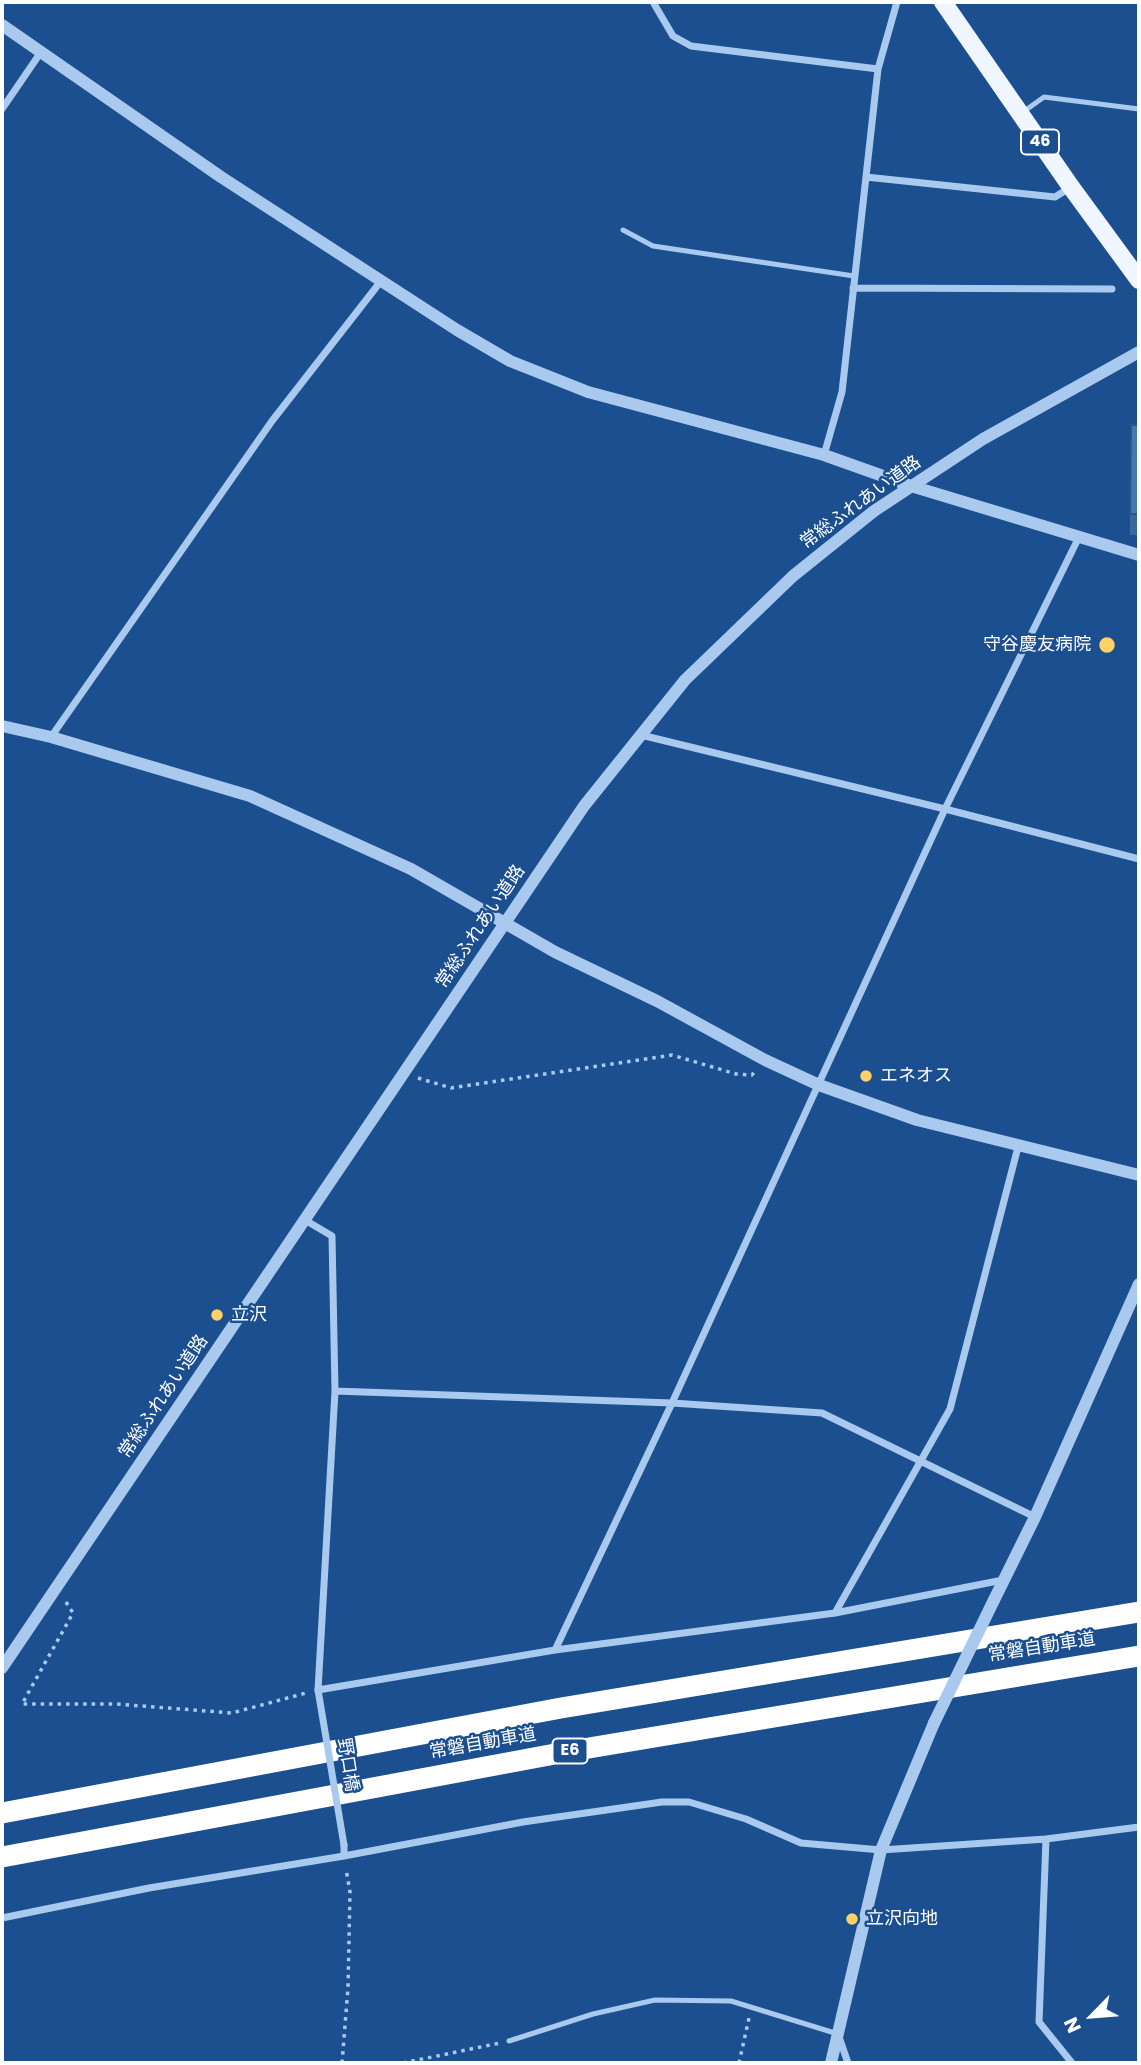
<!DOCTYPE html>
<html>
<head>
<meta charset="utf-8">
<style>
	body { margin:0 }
	#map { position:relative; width:1141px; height:2065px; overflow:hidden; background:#1b4f8f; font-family:Poppins,sans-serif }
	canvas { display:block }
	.frame { position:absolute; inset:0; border:4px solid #fff; pointer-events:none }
	.north { position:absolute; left:1057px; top:1981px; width:70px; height:70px; -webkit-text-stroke:5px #1b4f8f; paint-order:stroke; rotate:245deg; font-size:19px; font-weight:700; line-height:28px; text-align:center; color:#fff }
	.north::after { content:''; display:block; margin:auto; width:24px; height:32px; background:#fff; clip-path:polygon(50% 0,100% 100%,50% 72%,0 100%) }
</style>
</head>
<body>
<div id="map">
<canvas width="1141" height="2065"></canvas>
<div class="frame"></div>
<div class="north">N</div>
</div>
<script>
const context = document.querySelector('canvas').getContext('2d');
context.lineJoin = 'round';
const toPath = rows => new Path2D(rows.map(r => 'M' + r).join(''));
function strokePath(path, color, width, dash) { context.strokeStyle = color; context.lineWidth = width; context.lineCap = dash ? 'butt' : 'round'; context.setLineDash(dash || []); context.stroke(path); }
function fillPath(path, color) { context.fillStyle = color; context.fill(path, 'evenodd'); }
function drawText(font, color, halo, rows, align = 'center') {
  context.font = font + ' Poppins,"Noto Sans JP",sans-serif'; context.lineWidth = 5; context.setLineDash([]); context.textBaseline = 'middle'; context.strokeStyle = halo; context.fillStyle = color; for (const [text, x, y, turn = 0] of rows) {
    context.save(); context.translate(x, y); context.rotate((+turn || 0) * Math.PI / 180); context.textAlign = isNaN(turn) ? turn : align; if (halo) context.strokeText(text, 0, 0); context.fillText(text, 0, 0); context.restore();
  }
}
const path = toPath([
	[418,1078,451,1088,672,1055,736,1074,752,1075,755,1071],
	[66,1602,73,1613,22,1704,116,1704,232,1713,306,1693],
	[342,2063,348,1988,350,1892,346,1869],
	[403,2063,500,2043],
	[739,2063,749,2018]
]);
const service = toPath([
	[1023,112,1044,97,1139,109],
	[623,230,653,246,854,276],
	[509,2041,593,2014,655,2000,731,2001,838,2034]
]);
const minor = toPath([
	[653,2,673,36,691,46,878,69],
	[2,109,41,52],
	[866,177,1055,197,1071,187],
	[853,288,1112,289],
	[824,455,842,392,878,69,897,2],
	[641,735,945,809,1139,859],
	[51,737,272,421,381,281],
	[305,1220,332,1236,335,1391,318,1690,555,1650,835,1613,1003,1580],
	[335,1391,672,1403,822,1413,1035,1517],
	[835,1613,950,1409,1018,1147],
	[555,1650,672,1403,945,809,1079,537],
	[1046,1839,1039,2022,1072,2063],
	[344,1845,344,1856,523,1822,662,1802,689,1802,746,1819,801,1843,881,1850,1046,1839,1139,1827],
	[2,1918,149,1888,344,1856],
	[839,2037,848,2063]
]);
const tertiary = toPath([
	[2,25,221,177,457,330,510,361,588,392,824,455,911,486,1139,555],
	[2,726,51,737,250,796,411,869,555,952,657,1001,765,1060,819,1085,917,1120,1139,1175],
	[994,1600,1035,1517,1139,1284],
	[2,1668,584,806,685,680,793,576,874,511,983,439,1139,352],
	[831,2063,881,1850,934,1723]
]);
const primary = toPath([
	[943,2,1071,187,1139,280]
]);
const motorway = toPath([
	[2,1813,561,1708,1139,1612],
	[2,1857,571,1751,1139,1656]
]);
const minorBridge = toPath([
	[318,1690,344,1845]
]);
const tertiaryBridge = toPath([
	[934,1723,994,1600]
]);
const wall = toPath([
	[1139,425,1139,535,1130,535,1130,514]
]);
const building = toPath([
	[1131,425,1139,425,1139,514,1130,514,1131,425]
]);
const markers = [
	[1107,645,9,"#ffd166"],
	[866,1076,7,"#ffd166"],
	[217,1315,7,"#ffd166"],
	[852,1919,7,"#ffd166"]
];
const shields = [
	[1040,142,38],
	[570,1751,35]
];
const shieldNames = [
	["46",1040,142],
	["E6",570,1751]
];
const streetNames = [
	["常総ふれあい道路",861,503,-36],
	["常総ふれあい道路",481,927,-56],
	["常総ふれあい道路",164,1397,-56],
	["常磐自動車道",1042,1648,-9],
	["常磐自動車道",483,1744,-10],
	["野口橋",347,1765,81]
];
const poiNames = [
	["守谷慶友病院",1091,645,"right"],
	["エネオス",880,1076],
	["立沢",231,1315],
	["立沢向地",866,1919]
];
strokePath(path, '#a9c9ee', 3.5, [3.5, 5]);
strokePath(service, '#a9c9ee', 5);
strokePath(minor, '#a9c9ee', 7);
strokePath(tertiary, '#a9c9ee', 12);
strokePath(primary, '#f0f6ff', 18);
strokePath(motorway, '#fff', 21);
strokePath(minorBridge, '#a9c9ee', 7);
strokePath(tertiaryBridge, '#a9c9ee', 12);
fillPath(wall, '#3a679d');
fillPath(building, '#4478b7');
strokePath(building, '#305480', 2);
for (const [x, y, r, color] of markers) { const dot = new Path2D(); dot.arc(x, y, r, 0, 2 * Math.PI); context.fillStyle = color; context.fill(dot); strokePath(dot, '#1b4f8f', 2.5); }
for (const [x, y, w] of shields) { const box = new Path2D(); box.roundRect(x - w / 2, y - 12.5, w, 25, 5); context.fillStyle = '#1b4f8f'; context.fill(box); strokePath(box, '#fff', 2); }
drawText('bold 16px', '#fff', null, shieldNames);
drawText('18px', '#fff', '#1b4f8f', streetNames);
drawText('18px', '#fff', '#1b4f8f', poiNames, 'left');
</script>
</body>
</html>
